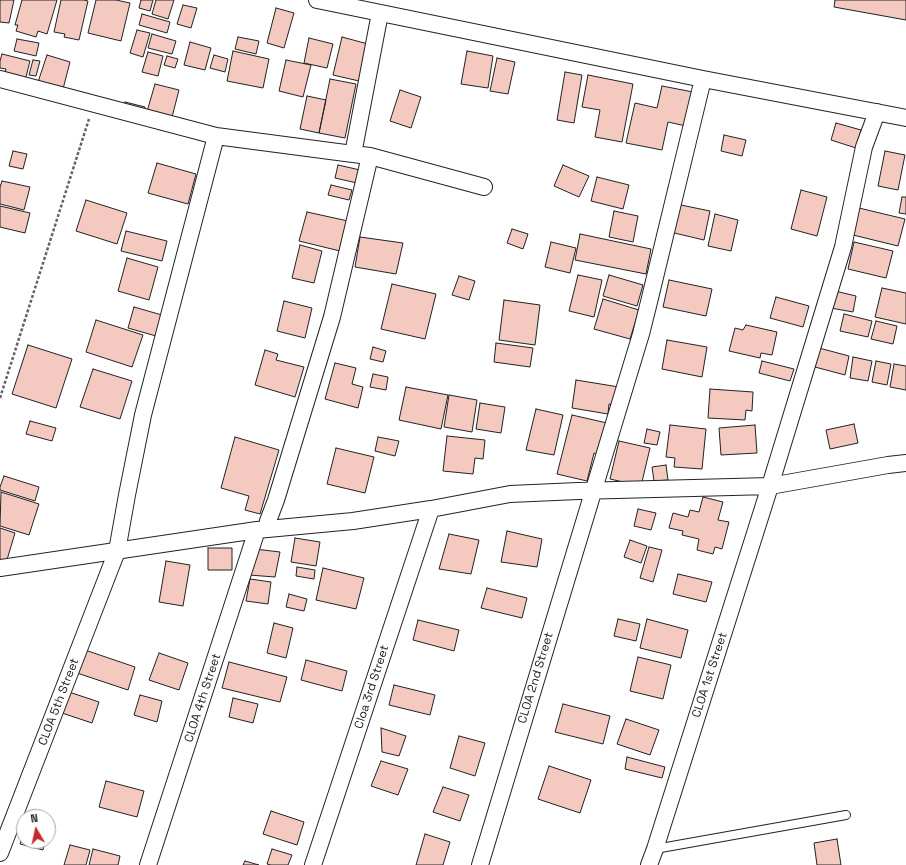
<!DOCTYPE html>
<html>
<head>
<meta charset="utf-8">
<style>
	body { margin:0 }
	#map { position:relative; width:906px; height:865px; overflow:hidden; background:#fff; font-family:"Space Grotesk",sans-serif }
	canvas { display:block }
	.north { position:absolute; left:16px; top:809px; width:40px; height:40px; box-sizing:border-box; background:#fff; border:1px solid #a7a7a7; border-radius:50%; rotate:351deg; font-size:11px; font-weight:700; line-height:16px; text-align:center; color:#222 }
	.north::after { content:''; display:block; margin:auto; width:14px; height:18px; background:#c62828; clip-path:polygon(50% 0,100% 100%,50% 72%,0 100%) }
</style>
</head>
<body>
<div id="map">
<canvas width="906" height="865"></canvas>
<div class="north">N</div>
</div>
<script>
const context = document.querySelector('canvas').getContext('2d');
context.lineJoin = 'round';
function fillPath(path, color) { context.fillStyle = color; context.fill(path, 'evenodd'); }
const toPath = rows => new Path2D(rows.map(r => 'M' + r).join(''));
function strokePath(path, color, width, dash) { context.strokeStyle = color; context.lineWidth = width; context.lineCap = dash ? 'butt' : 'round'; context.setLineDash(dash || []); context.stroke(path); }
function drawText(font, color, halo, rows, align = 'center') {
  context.font = font + ' "Space Grotesk",sans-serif'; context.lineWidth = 3; context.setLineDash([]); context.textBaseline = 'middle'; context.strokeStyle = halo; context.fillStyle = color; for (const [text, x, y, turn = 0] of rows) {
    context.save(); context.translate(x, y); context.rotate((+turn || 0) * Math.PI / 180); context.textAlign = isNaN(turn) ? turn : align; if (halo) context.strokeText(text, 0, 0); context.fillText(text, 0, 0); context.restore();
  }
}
const building = toPath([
	[0,0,14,0,9,23,0,22,0,0],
	[22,0,57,0,47,34,38,31,36,37,16,31,18,25,15,25,22,0],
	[61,0,84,0,88,1,79,40,64,37,65,34,54,32,61,0],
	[96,0,116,0,130,3,121,41,88,33,96,0],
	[141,0,153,0,150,11,139,8,141,0],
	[156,0,174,0,168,19,152,14,156,0],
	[835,0,906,0,906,20,834,7,835,0],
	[183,5,197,8,191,28,177,24,183,5],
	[276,8,294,13,284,48,267,43,276,8],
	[142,14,170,22,167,33,139,25,142,14],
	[137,30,150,33,143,57,130,53,137,30],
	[152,34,176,41,172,54,148,48,152,34],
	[238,37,259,41,256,54,235,49,238,37],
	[342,37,368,44,359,81,333,75,342,37],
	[309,38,333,44,327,68,304,63,309,38],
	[17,39,39,43,36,56,14,51,17,39],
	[190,42,211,48,205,70,184,65,190,42],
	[233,51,269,59,263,88,227,81,233,51],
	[467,51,493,56,488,88,461,84,467,51],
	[148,52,163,56,158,76,142,72,148,52],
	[2,54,30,61,25,81,4,76,6,69,0,68,0,61,2,54],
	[47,55,70,62,63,89,38,82,47,55],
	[214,55,228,59,225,72,210,68,214,55],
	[167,56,178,59,175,68,164,65,167,56],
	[497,58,515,62,508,94,490,91,497,58],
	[33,60,40,61,36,76,29,75,33,60],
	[286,60,311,65,303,97,279,91,286,60],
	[565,72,582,75,574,123,557,120,565,72],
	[588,75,633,84,622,142,595,137,600,110,582,107,588,75],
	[330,79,356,84,345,138,319,133,330,79],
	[155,84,179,90,171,121,146,115,155,84],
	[662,86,693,92,686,126,668,122,662,150,626,143,635,103,657,108,662,86],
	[400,90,421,97,411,128,390,121,400,90],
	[307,96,326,100,319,133,300,129,307,96],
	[125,102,145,107,143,115,123,109,125,102],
	[836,123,861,130,856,148,831,140,836,123],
	[724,135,746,140,742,156,721,151,724,135],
	[13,151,27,154,23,169,9,166,13,151],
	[885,151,905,155,898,190,878,186,885,151],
	[157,163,196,174,188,204,148,193,157,163],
	[338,165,360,170,357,183,335,178,338,165],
	[563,165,589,176,579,197,554,186,563,165],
	[597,177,629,185,623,209,591,201,597,177],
	[2,181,30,187,24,210,0,204,0,187,2,181],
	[331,185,352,190,349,200,328,195,331,185],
	[801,190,827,197,817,236,791,229,801,190],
	[902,197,906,197,906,214,899,213,902,197],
	[86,200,127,213,117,244,76,231,86,200],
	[676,204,710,211,704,240,670,232,676,204],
	[0,206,30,213,25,233,0,227,0,206],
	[859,208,905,219,898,246,853,235,859,208],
	[614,211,638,216,633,242,609,237,614,211],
	[307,212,348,221,340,251,299,241,307,212],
	[715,214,738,220,731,251,708,246,715,214],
	[512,229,528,234,523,249,507,243,512,229],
	[126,231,167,241,162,261,121,251,126,231],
	[580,234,651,249,646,274,575,260,580,234],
	[360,237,403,243,396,274,355,267,360,237],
	[551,242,576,248,570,273,545,267,551,242],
	[854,242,893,251,886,278,848,269,854,242],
	[300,245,322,251,314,283,292,278,300,245],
	[127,258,158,267,149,300,118,291,127,258],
	[578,275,602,280,594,317,569,311,578,275],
	[609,275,643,285,637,306,603,296,609,275],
	[459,276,475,281,469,300,452,295,459,276],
	[669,280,712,289,706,316,663,307,669,280],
	[392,284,436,294,425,339,381,329,392,284],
	[882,288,906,293,906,324,875,317,882,288],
	[835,291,856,296,853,312,831,308,835,291],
	[776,297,809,306,803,327,770,318,776,297],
	[603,299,639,310,630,339,594,329,603,299],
	[504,300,540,305,535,345,499,340,504,300],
	[284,301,312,308,305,338,277,331,284,301],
	[134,307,162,315,156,336,128,328,134,307],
	[844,314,872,321,868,337,840,331,844,314],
	[96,320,143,335,132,367,86,352,96,320],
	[876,321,897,326,893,344,871,339,876,321],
	[746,325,777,332,772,355,761,353,760,358,729,351,735,328,743,330,746,325],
	[667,340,707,347,702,377,662,369,667,340],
	[496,343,533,348,530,367,494,362,496,343],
	[28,345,72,359,56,408,12,394,28,345],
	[373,347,386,351,383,362,370,359,373,347],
	[819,348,849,356,845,375,815,367,819,348],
	[265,350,278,354,276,360,304,367,295,397,255,385,265,350],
	[853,357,872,361,868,381,850,378,853,357],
	[762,361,794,369,790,381,759,373,762,361],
	[876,361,891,364,887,385,872,382,876,361],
	[335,363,356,368,352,384,363,387,358,408,325,399,335,363],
	[894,364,906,366,906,390,890,387,894,364],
	[93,369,132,381,120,419,80,407,93,369],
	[373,374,388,377,386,390,370,387,373,374],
	[576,380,619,387,616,405,609,404,608,414,572,408,576,380],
	[406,387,448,395,441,429,399,420,406,387],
	[710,389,753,392,752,411,746,410,745,420,708,418,710,389],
	[449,395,477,400,472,432,444,427,449,395],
	[480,403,505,407,501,433,476,429,480,403],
	[536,409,563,415,554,455,526,450,536,409],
	[572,415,607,423,599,455,594,453,587,481,557,474,572,415],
	[30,421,56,428,52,441,26,434,30,421],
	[854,424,858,443,830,449,826,430,854,424],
	[670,425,706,429,702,469,674,467,675,458,666,457,670,425],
	[755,425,757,453,721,455,719,428,755,425],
	[647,429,660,432,657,445,644,443,647,429],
	[447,436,485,440,483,459,475,458,473,474,443,471,447,436],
	[235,437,279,450,260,514,245,510,249,496,221,488,235,437],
	[378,437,399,441,395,456,375,451,378,437],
	[619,441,650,448,641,486,610,479,619,441],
	[336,448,374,457,365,493,327,484,336,448],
	[666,465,668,480,654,481,652,467,666,465],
	[4,476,39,487,35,501,0,490,0,487,4,476],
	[1,492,39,504,29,535,0,526,1,492],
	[703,497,723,502,718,520,729,522,722,549,715,547,713,554,697,550,699,539,682,535,683,531,669,528,673,513,688,517,690,510,699,512,703,497],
	[638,509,656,513,651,530,634,526,638,509],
	[0,528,15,533,6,563,0,562,0,528],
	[507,531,542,539,537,567,501,562,507,531],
	[449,534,479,540,471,574,439,569,449,534],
	[295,538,320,542,316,566,291,562,295,538],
	[630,540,647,546,641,563,624,557,630,540],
	[649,547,662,550,653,582,640,578,649,547],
	[208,548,232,548,232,570,208,570,208,548],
	[255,549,280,552,275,577,249,575,255,549],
	[166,561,190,565,183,606,159,602,166,561],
	[297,567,315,570,314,579,296,576,297,567],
	[323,568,364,578,356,609,316,600,323,568],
	[678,574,712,582,706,602,673,594,678,574],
	[250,579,271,582,268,604,246,601,250,579],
	[487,588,527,598,522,618,481,608,487,588],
	[289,594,307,599,304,611,286,607,289,594],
	[618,619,640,624,636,641,614,636,618,619],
	[647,619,688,630,681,658,640,648,647,619],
	[418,620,459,630,454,651,413,640,418,620],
	[274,623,293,628,286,658,267,653,274,623],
	[85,650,135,667,128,690,77,673,85,650],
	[159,653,188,663,179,690,149,680,159,653],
	[638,657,671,665,663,699,630,691,638,657],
	[306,660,347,671,342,691,301,680,306,660],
	[229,662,287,677,280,702,222,688,229,662],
	[394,685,435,695,430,715,389,705,394,685],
	[66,691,99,702,92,723,59,712,66,691],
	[140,695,162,701,157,722,134,715,140,695],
	[233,698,258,704,253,723,229,717,233,698],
	[563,704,610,716,603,744,555,732,563,704],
	[626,719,659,730,650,755,617,744,626,719],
	[381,728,406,736,399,756,382,752,381,728],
	[459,736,485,743,475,776,450,768,459,736],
	[627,757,665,767,662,778,625,769,627,757],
	[381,761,408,769,398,795,371,786,381,761],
	[549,766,591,780,580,813,538,799,549,766],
	[106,781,144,791,137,817,99,807,106,781],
	[443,787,469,795,460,821,433,812,443,787],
	[271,811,304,822,297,845,263,834,271,811],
	[24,831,24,841,45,841,43,850,20,844,24,831],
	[425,834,450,842,443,865,416,865,425,834],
	[837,839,841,865,817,865,814,843,837,839],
	[70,845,90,850,86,865,64,865,70,845],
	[93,849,120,856,118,865,89,865,93,849],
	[272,849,292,855,288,865,271,865,267,864,272,849],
	[245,861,259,865,243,865,245,861]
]);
const path = toPath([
	[0,398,89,119]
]);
const lane = toPath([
	[655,849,846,815]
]);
const street = toPath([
	[317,0,703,79,906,118],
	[380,13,353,154,370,156,484,187],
	[0,79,216,136,353,154],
	[267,529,268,521,276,500,332,317,370,156],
	[0,568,257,530,353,521,431,509,510,494,578,491,770,486,888,465,906,463],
	[0,853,117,551,127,495,143,415,216,136],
	[148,865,257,530],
	[313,865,431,509],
	[480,865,641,334,649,302,703,79],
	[649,865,655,849,770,486,843,247,864,147,877,112]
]);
const streetNames = [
	["CLOA 1st Street",710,675,-72],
	["CLOA 2nd Street",536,678,-73],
	["Cloa 3rd Street",372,687,-72],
	["CLOA 4th Street",203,698,-72],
	["CLOA 5th Street",59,702,-69]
];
fillPath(building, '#f3c9c0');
strokePath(building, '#222', 1);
strokePath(lane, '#222', 10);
strokePath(street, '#222', 18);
strokePath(path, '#646464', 2.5, [3, 2]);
strokePath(lane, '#fff', 8);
strokePath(street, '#fff', 16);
drawText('12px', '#222', '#fff', streetNames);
</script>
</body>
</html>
